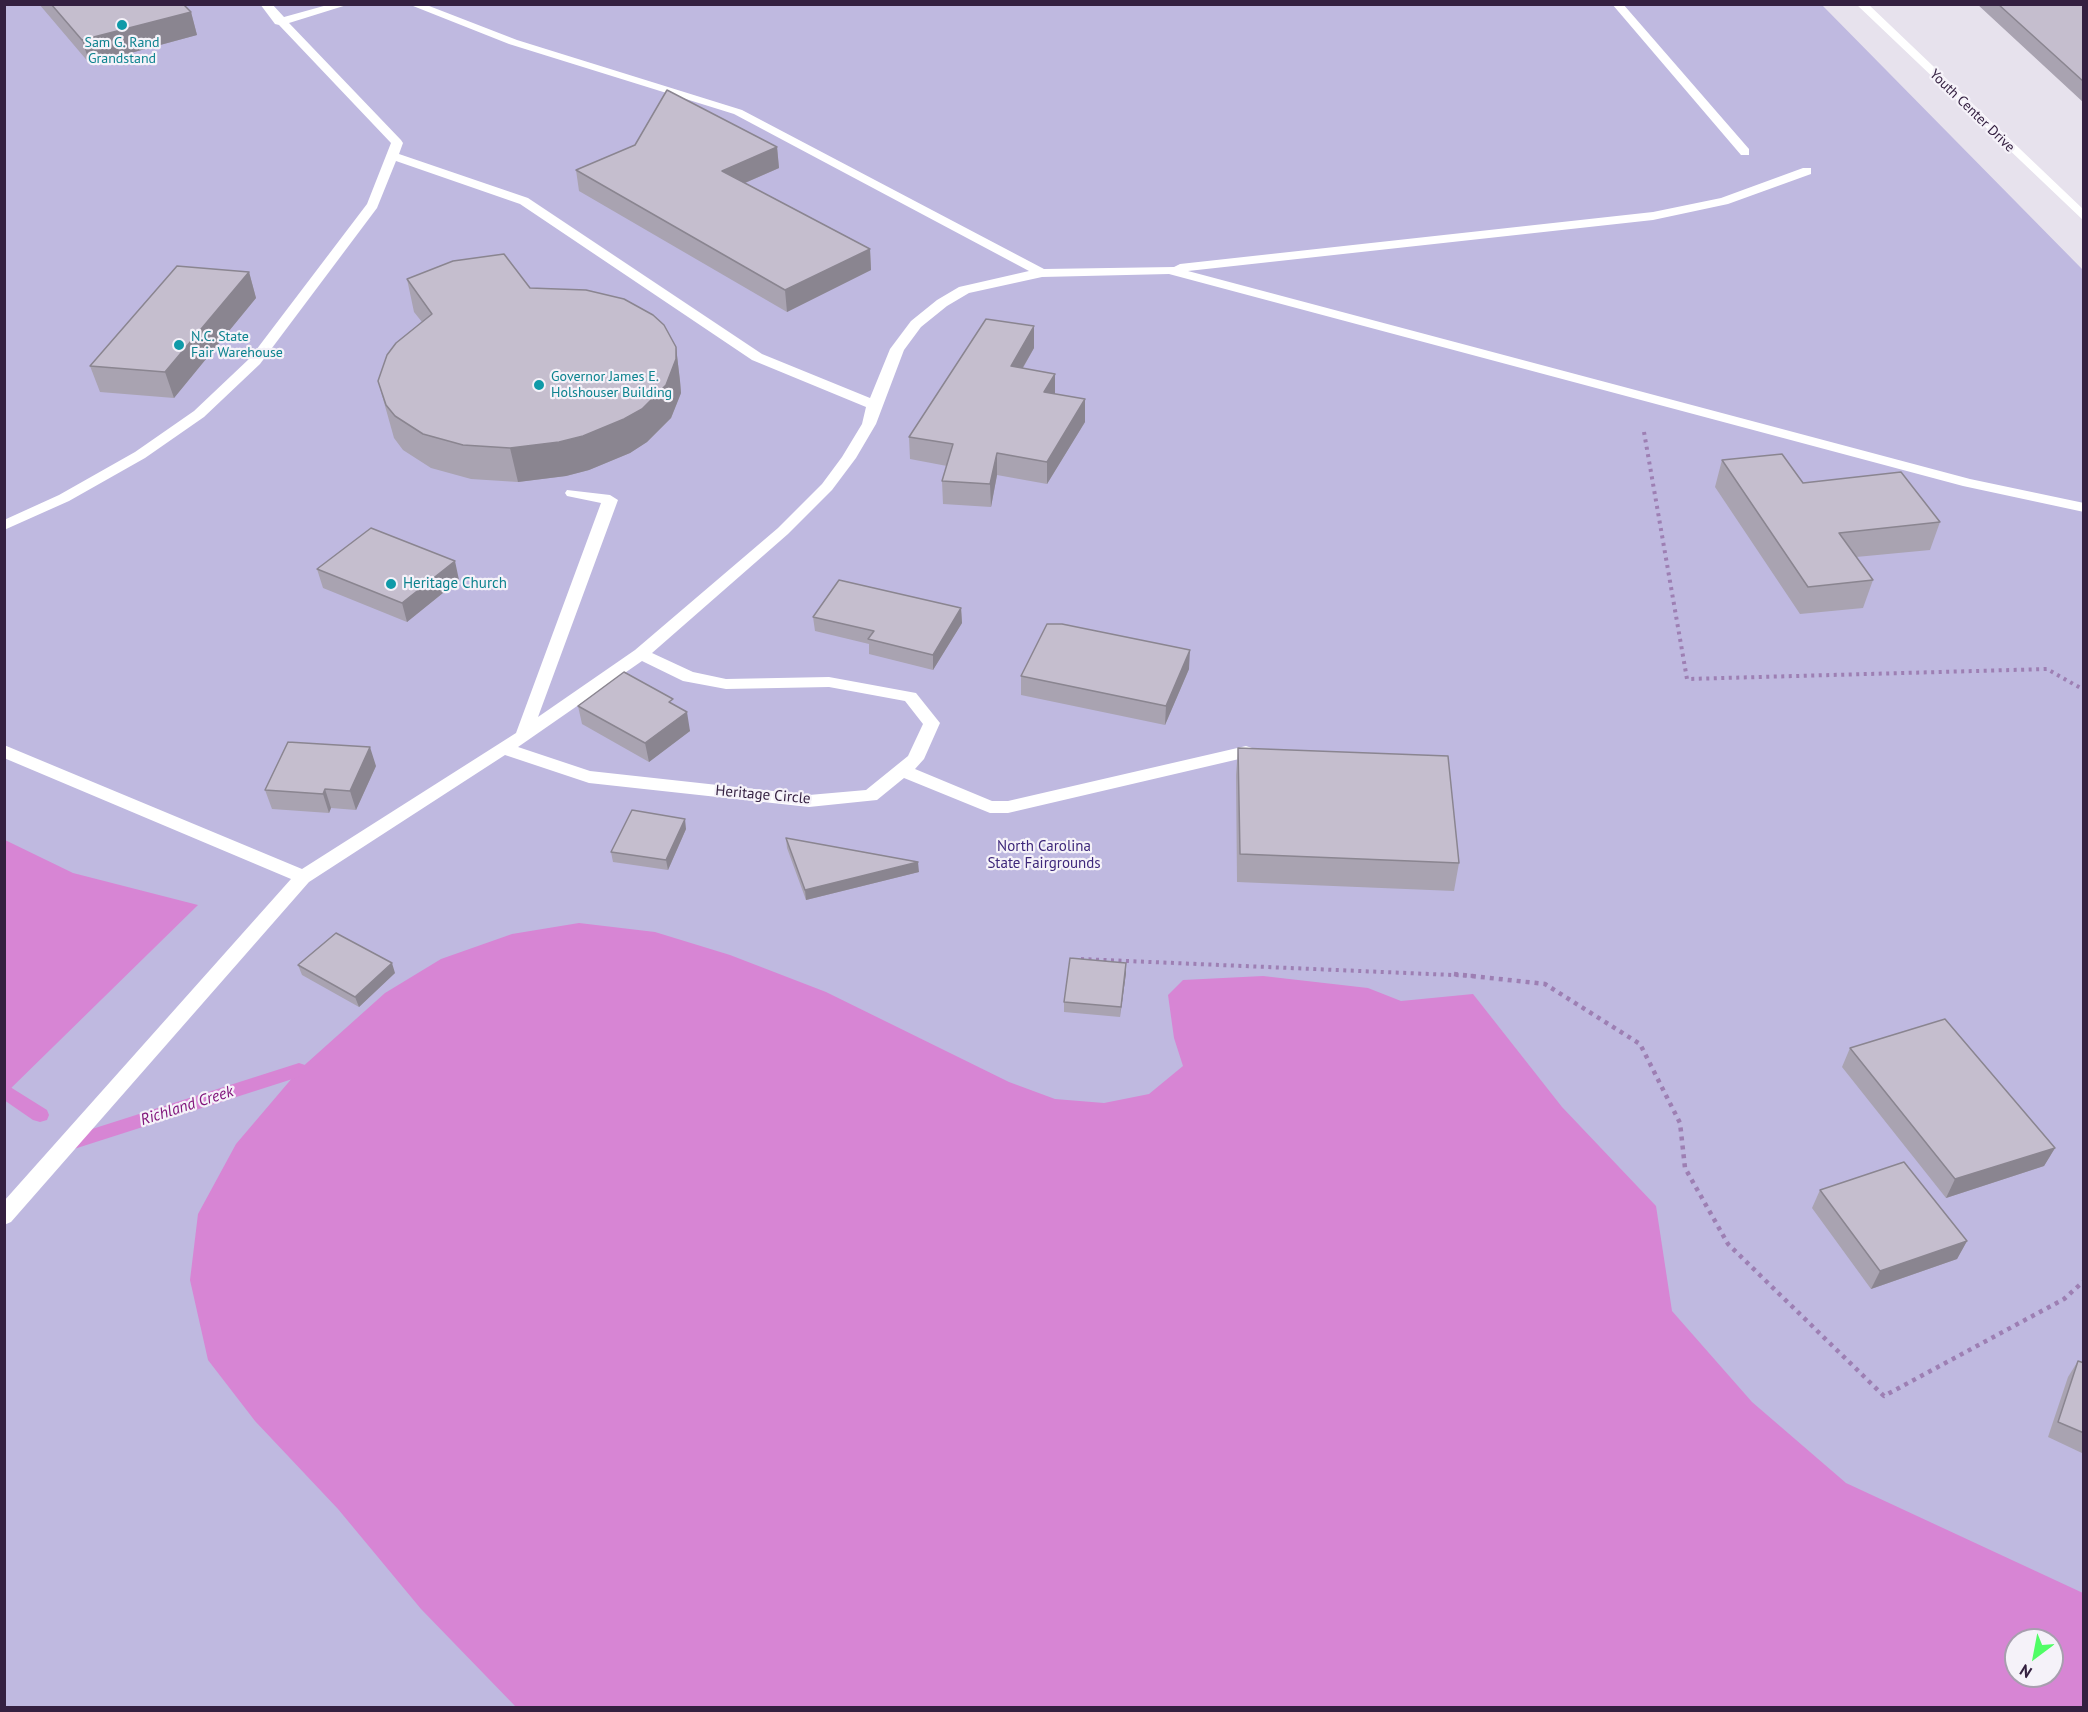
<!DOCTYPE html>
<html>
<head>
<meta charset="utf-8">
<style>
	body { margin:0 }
	#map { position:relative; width:2088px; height:1712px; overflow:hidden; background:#e7e2ed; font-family:"PT Sans",sans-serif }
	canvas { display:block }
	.frame { position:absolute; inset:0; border:6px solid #342040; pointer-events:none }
	.north { position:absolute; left:2004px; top:1628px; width:60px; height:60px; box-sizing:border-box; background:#f5f2f9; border:2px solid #a89eaf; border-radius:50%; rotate:212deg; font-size:16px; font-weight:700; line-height:24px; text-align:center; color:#342040 }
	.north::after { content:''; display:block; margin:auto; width:21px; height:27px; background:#50fd66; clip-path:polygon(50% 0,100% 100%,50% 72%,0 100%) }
</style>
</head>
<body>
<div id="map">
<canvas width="2088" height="1712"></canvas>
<div class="frame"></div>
<div class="north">N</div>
</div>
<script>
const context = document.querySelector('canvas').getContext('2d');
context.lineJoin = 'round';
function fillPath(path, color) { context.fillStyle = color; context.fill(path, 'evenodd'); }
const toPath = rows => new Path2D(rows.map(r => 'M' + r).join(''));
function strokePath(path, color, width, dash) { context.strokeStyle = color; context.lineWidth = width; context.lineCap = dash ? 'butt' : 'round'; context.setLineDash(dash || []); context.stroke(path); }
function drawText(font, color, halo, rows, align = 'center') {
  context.font = font + ' "PT Sans",sans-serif'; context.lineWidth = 4.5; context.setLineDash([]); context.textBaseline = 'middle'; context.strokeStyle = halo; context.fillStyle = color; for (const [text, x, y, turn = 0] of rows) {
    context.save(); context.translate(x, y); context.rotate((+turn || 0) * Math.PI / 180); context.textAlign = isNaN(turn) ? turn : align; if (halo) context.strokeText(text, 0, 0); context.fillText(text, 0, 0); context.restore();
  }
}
const green = toPath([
	[5,5,1822,5,2083,270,2083,1707,5,1708],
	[2016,1640,2052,1640,2052,1676,2016,1676]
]);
const water = toPath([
	[5,840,73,873,198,905,5,1094],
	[579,923,655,932,730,955,826,992,1009,1082,1055,1099,1104,1103,1149,1094,1183,1066,1174,1038,1168,995,1183,980,1263,976,1368,988,1401,1001,1473,994,1562,1107,1656,1206,1672,1311,1752,1402,1846,1483,2083,1593,2083,1707,516,1707,421,1609,338,1509,255,1421,208,1360,190,1280,198,1214,236,1144,299,1070,385,993,441,959,512,934],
	[2016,1640,2052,1640,2052,1676,2016,1676]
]);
const stream = toPath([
	[299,1063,305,1065,308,1070,305,1075,74,1149,67,1147,65,1142,67,1137,299,1063],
	[7,1085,47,1110,49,1115,47,1120,40,1122,33,1120,4,1100,4,1086,7,1085]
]);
const pathFar1 = toPath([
	[1644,432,1687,679,2047,669,2084,690],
	[1081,959,1476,976]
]);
const path = toPath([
	[1454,974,1545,984,1640,1044,1680,1123,1685,1168,1728,1244,1884,1396,2064,1299,2084,1281]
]);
const minor = toPath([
	[260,4,272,4,284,17,331,4,350,4,289,23,401,140,403,143,399,154,528,198,762,354,870,398,890,349,911,321,937,300,959,287,1029,271,734,114,509,44,408,4,424,4,517,40,742,110,1044,269,1174,267,1180,264,1653,212,1721,198,1803,168,1811,168,1811,174,1728,204,1653,220,1188,271,1970,479,2084,503,2084,512,1963,486,1169,274,1042,277,969,293,947,306,921,327,904,350,876,424,856,458,832,490,788,534,652,653,693,672,726,679,829,677,916,693,940,723,924,759,915,769,992,801,1008,801,1246,746,1252,748,1255,752,1252,756,1008,813,990,813,904,778,877,800,809,807,589,783,505,755,309,882,11,1222,4,1225,4,1201,291,879,4,758,4,745,302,869,516,733,601,503,567,496,565,493,567,490,610,495,618,500,538,717,635,650,778,528,822,484,842,457,862,424,866,407,752,360,520,204,396,161,377,208,260,364,204,417,145,458,69,501,4,530,4,520,59,495,135,452,194,411,250,358,367,204,391,143,279,25,275,24,260,4],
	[642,661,683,681,726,689,829,687,905,701,923,724,908,756,866,790,809,795,590,771,518,747,642,661],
	[1612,4,1623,4,1749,149,1749,155,1741,155,1612,4],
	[1856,4,1868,4,2084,210,2084,221,1856,4]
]);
const wall = toPath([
	[39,4,183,4,191,12,197,35,90,64],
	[1977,4,2084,4,2084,103],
	[777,147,779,168,745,183,870,249,871,270,787,312,579,191,576,170],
	[249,272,256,298,174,398,100,392,90,366],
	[407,279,530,288,676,347,680,381,681,393,671,418,647,442,630,453,589,470,566,476,518,482,471,479,431,468,403,450,394,438,378,381,422,322,414,312],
	[1034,326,1034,348,1023,368,1055,394,1085,422,1047,484,997,475,991,507,943,504,942,481,947,466,910,459,909,437],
	[1722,460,1803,483,1940,522,1930,550,1856,557,1873,580,1863,608,1800,614,1715,487],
	[317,569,459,580,407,622,323,588],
	[961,608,962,623,933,670,869,654,869,644,815,631,813,617],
	[1189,669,1165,725,1021,695,1021,676],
	[674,705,690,731,649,762,582,724,578,706],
	[1238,748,1459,863,1454,891,1237,882,1236,775],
	[376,766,356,810,331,808,329,813,272,809,265,790],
	[686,829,668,870,613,862,611,852],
	[786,838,919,872,806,900,787,848],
	[298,965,395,973,359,1007,302,975],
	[1126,973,1120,1017,1064,1012,1064,1002],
	[1850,1048,2055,1148,2044,1166,1946,1198,1842,1067],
	[1820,1190,1967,1241,1957,1259,1871,1289,1812,1208],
	[2078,1361,2084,1363,2084,1454,2048,1437,2068,1377]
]);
const shadedWall = toPath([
	[191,12,197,35,90,64,82,40],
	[777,147,779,168,724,192,722,171],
	[870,249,871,270,787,312,785,290],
	[249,272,256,298,174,398,165,372],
	[1034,326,1034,348,1011,388,1011,366],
	[676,347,680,381,681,393,671,418,647,442,630,453,589,470,566,476,518,482,510,448],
	[1055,374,1055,396,1044,392],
	[1085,399,1085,422,1047,484,1047,462],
	[997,453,997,475,991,507,990,484],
	[455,561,459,580,407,622,402,603],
	[961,608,962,623,933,670,933,655],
	[1190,650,1189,669,1165,725,1166,706],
	[687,712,690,731,649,762,645,743],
	[370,747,376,766,356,810,350,791],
	[325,789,331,808,329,813,323,794],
	[685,819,686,829,668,870,666,860],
	[918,862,919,872,806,900,805,890],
	[392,963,395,973,359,1007,355,997],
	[1126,963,1126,973,1120,1017,1121,1007],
	[2055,1148,2044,1166,1946,1198,1955,1179],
	[1967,1241,1957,1259,1871,1289,1880,1271]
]);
const building = toPath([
	[51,4,183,4,191,12,82,40,51,4],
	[1998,4,2084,4,2084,82,1998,4],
	[667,90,777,147,722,171,870,249,785,290,576,170,635,145,667,90],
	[504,254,530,288,586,290,624,299,653,315,664,325,676,347,676,359,666,385,642,409,624,419,583,436,559,442,510,448,463,445,423,434,395,416,386,405,378,381,387,355,396,343,432,314,407,279,453,261,504,254],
	[177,266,249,272,165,372,90,366,177,266],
	[986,319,1034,326,1011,366,1055,374,1044,392,1085,399,1047,462,997,453,990,484,942,481,953,444,909,437,986,319],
	[1782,454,1803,483,1901,472,1940,522,1839,533,1873,580,1808,587,1722,460,1782,454],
	[371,528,455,561,402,603,317,569,371,528],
	[839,580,961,608,933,655,868,639,874,631,813,617,839,580],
	[1047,624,1062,624,1190,650,1166,706,1021,676,1047,624],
	[624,672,673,699,669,702,687,712,645,743,578,706,624,672],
	[288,742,370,747,350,791,325,789,323,794,265,790,288,742],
	[1238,748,1448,756,1459,863,1240,854,1238,748],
	[632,810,685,819,666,860,611,852,632,810],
	[786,838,918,862,805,890,786,838],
	[336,933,392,963,355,997,298,965,336,933],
	[1070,958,1126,963,1121,1007,1064,1002,1070,958],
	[1945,1019,2055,1148,1955,1179,1850,1048,1945,1019],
	[1904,1162,1967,1241,1880,1271,1820,1190,1904,1162],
	[2078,1361,2084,1363,2084,1433,2058,1422,2078,1361]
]);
const markers = [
	[122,25,6,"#0f9aa8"],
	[179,345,6,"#0f9aa8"],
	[539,385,6,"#0f9aa8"],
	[391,584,6,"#0f9aa8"]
];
const farCulturenames = [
	["Sam G. Rand",122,43,"center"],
	["Grandstand",122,59,"center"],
	["N.C. State",191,337],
	["Fair Warehouse",191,353],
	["Governor James E.",551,377],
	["Holshouser Building",551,393]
];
const farStreetnames = [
	["Youth Center Drive",1972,111,44]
];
const cultureNames = [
	["Heritage Church",403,584]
];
const streetNames = [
	["Heritage Circle",763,795,5]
];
const parkNames = [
	["North Carolina",1044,847],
	["State Fairgrounds",1044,864]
];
const waterNames = [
	["Richland Creek",187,1106,-18]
];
fillPath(green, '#bfb9e0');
fillPath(water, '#d785d4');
fillPath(stream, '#d785d4');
strokePath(pathFar1, '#9d7fb3', 4, [3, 4.5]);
strokePath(path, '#9d7fb3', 4.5, [4, 5]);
fillPath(minor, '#fff');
fillPath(wall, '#a9a3b1');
fillPath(shadedWall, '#8a8590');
fillPath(building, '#c5bece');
strokePath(building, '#8a8590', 1.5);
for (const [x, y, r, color] of markers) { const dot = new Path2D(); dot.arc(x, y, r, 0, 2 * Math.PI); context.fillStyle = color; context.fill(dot); strokePath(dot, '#f5f2f9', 2); }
drawText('14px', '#0d838f', '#f5f2f9', farCulturenames, 'left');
drawText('14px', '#342040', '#f5f2f9', farStreetnames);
drawText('15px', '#0d838f', '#f5f2f9', cultureNames, 'left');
drawText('15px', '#342040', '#f5f2f9', streetNames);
drawText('15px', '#3d277a', '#f5f2f9', parkNames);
drawText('italic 16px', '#81157b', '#f5f2f9', waterNames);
</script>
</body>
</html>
